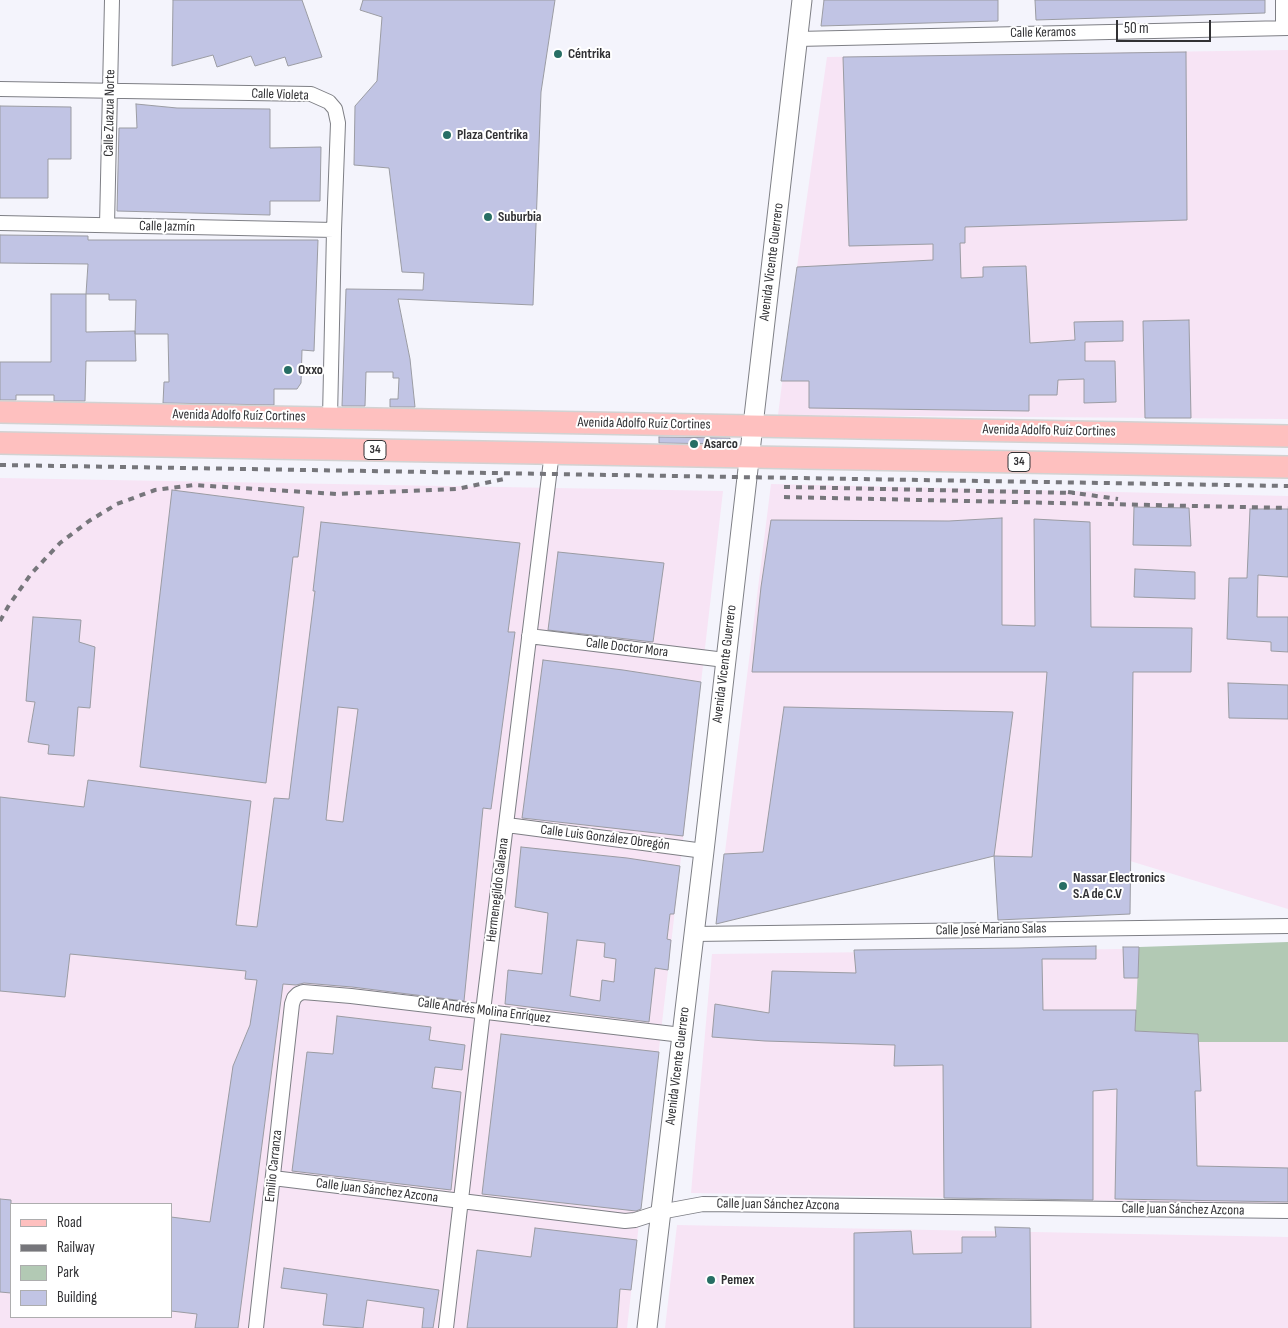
<!DOCTYPE html>
<html>
<head>
<meta charset="utf-8">
<style>
	body { margin:0 }
	#map { position:relative; width:1288px; height:1328px; overflow:hidden; background:#f4f4fc; font-family:"Sofia Sans Condensed",sans-serif }
	canvas { display:block }
	.legend { position:absolute; left:10px; top:1203px; width:162px; height:115px; box-sizing:border-box; background:#fff; border:1px solid #adadae; margin:0; padding:6px 9px; list-style:none; font-size:15px; color:#313134 }
	.legend li { display:flex; align-items:center; gap:10px; height:25px }
	.legend b { width:25px; border:1px solid #adadae }
	.scale { position:absolute; left:1116px; top:20px; width:95px; height:22px; box-sizing:border-box; border:2px solid #313134; border-top:0; padding-left:6px; font-size:15px; line-height:18px; white-space:nowrap; color:#313134; -webkit-text-stroke:4px #fff; paint-order:stroke }
</style>
</head>
<body>
<div id="map">
<canvas width="1288" height="1328"></canvas>
<ul class="legend">
<li><b style="height:6px;background:#fec0bf"></b>Road</li>
<li><b style="height:6px;background:#76767b"></b>Railway</li>
<li><b style="height:14px;background:#b2c9b4"></b>Park</li>
<li><b style="height:14px;background:#c1c4e4"></b>Building</li>
</ul>
<div class="scale">50 m</div>
</div>
<script>
const context = document.querySelector('canvas').getContext('2d');
context.lineJoin = 'round';
function fillPath(path, color) { context.fillStyle = color; context.fill(path, 'evenodd'); }
const toPath = rows => new Path2D(rows.map(r => 'M' + r).join(''));
function strokePath(path, color, width, dash) { context.strokeStyle = color; context.lineWidth = width; context.lineCap = dash ? 'butt' : 'round'; context.setLineDash(dash || []); context.stroke(path); }
function drawText(font, color, halo, rows, align = 'center') {
  context.font = font + ' "Sofia Sans Condensed",sans-serif'; context.lineWidth = 4; context.setLineDash([]); context.textBaseline = 'middle'; context.strokeStyle = halo; context.fillStyle = color; for (const [text, x, y, turn = 0] of rows) {
    context.save(); context.translate(x, y); context.rotate((+turn || 0) * Math.PI / 180); context.textAlign = isNaN(turn) ? turn : align; if (halo) context.strokeText(text, 0, 0); context.fillText(text, 0, 0); context.restore();
  }
}
const industrial = toPath([
	[1288,50,1288,419,778,415,797,267,827,57],
	[0,478,723,491,627,1328,0,1328],
	[11,1204,171,1204,171,1317,11,1317],
	[771,484,1288,496,1288,909,1130,861,994,856,716,924],
	[1288,947,1288,1204,691,1193,712,954],
	[677,1225,1288,1237,1288,1328,665,1328]
]);
const green = toPath([
	[1288,942,1288,1042,1199,1042,1198,1034,1135,1031,1139,947]
]);
const building = toPath([
	[173,0,302,0,322,57,288,66,285,57,255,66,251,56,217,67,213,55,172,66,173,0],
	[363,0,555,0,541,92,533,305,398,299,410,359,415,407,390,407,390,399,398,399,399,378,393,378,393,372,366,372,365,406,342,406,346,289,423,290,424,273,402,272,389,168,354,165,355,106,377,81,382,17,360,10,363,0],
	[824,0,998,0,998,21,821,26,824,0],
	[1035,0,1265,0,1265,13,1036,20,1035,0],
	[1186,52,1187,220,965,227,965,243,960,243,961,278,983,277,983,267,1026,266,1030,343,1075,340,1074,322,1123,321,1123,341,1085,342,1085,361,1115,361,1116,402,1084,403,1084,379,1058,380,1057,395,1029,395,1029,411,809,408,809,381,781,381,797,267,933,260,933,244,849,246,843,57,1186,52],
	[136,104,177,108,270,109,270,148,321,147,320,201,270,201,270,215,117,211,119,128,137,128,136,104],
	[0,106,71,107,71,159,48,159,48,198,0,198,0,106],
	[0,235,88,236,88,240,318,240,314,351,302,350,301,383,297,389,274,389,274,405,163,403,164,382,169,382,168,334,135,334,136,300,109,300,109,294,86,294,88,264,0,263,0,235],
	[51,294,86,294,86,332,135,331,136,361,86,361,85,401,54,401,54,395,16,395,16,400,0,400,0,362,51,362,51,294],
	[1189,320,1191,418,1145,418,1143,321,1189,320],
	[659,437,730,438,729,444,659,443,659,437],
	[172,490,304,507,298,557,293,557,266,783,140,767,172,490],
	[1134,507,1189,508,1191,546,1133,545,1134,507],
	[1250,509,1288,509,1288,577,1258,575,1257,617,1288,617,1288,652,1271,651,1271,642,1227,639,1229,578,1247,578,1250,509],
	[1002,518,1002,625,1035,626,1034,519,1090,522,1091,627,1192,628,1191,672,1133,672,1130,914,998,920,994,856,1032,857,1047,672,752,672,761,587,771,520,949,521,1002,518],
	[321,522,520,543,508,632,515,632,491,809,483,808,464,1001,352,987,304,983,296,985,283,984,238,1328,195,1328,197,1314,171,1311,171,1217,210,1222,233,1066,250,1025,257,980,245,979,246,971,70,954,65,997,0,991,0,797,84,807,88,780,251,801,236,925,257,927,274,798,289,799,315,591,313,591,321,522],
	[338,707,358,709,343,822,326,820,338,707],
	[558,552,664,563,653,642,548,630,558,552],
	[1135,569,1195,572,1195,599,1134,597,1135,569],
	[33,617,81,620,79,642,95,647,90,708,78,707,74,756,48,754,49,745,28,742,35,702,26,701,33,617],
	[543,660,623,670,701,682,683,836,522,818,543,660],
	[1228,683,1288,685,1288,719,1229,718,1228,683],
	[784,707,1013,712,994,856,716,924,724,854,763,852,784,707],
	[521,847,627,858,680,866,674,914,670,914,667,939,671,940,668,970,655,968,649,1022,505,1004,508,970,542,974,548,913,515,907,521,847],
	[577,940,605,943,604,957,616,959,614,982,602,980,600,1001,570,996,577,940],
	[1096,946,1096,959,1042,959,1043,1010,1136,1010,1135,1031,1198,1034,1201,1091,1195,1091,1197,1166,1288,1168,1288,1202,1115,1199,1117,1089,1093,1091,1093,1200,944,1198,943,1065,894,1066,895,1045,765,1041,712,1037,715,1004,769,1013,772,971,856,973,854,950,1019,948,1096,946],
	[1123,947,1139,947,1138,978,1124,978,1123,947],
	[337,1016,431,1027,429,1040,465,1045,462,1070,435,1067,432,1088,461,1092,451,1190,292,1171,307,1052,333,1054,337,1016],
	[501,1034,659,1052,641,1209,636,1211,482,1194,501,1034],
	[0,1199,11,1200,11,1293,0,1292,0,1199],
	[995,1227,1030,1228,1031,1328,854,1328,854,1233,911,1231,913,1254,962,1253,962,1237,996,1237,995,1227],
	[535,1228,637,1240,631,1290,620,1289,617,1328,467,1328,477,1250,531,1257,535,1228],
	[284,1268,439,1290,433,1328,422,1328,424,1308,367,1300,363,1328,323,1325,327,1294,281,1288,284,1268]
]);
const minor = toPath([
	[1283,0,1283,28],
	[797,39,1288,28],
	[0,89,311,94,329,102,335,109,338,123,334,230,330,418],
	[0,223,334,230],
	[107,225,112,0],
	[529,636,725,660],
	[507,825,704,851],
	[694,934,1288,926],
	[273,1178,625,1221,635,1220,660,1212,703,1204,1288,1211],
	[256,1328,292,1004,294,998,298,994,303,992,351,996,682,1035],
	[446,1328,483,1011,552,452]
]);
const secondary = toPath([
	[647,1328,704,851,802,0]
]);
const primary = toPath([
	[0,412,1288,436],
	[0,443,1288,467]
]);
const rail = toPath([
	[0,465,1288,486],
	[784,487,1075,493],
	[1068,492,1118,499],
	[784,497,1288,508],
	[0,621,9,605,31,574,60,543,89,521,117,504,155,490,194,485,336,494,457,489,504,479]
]);
const markers = [
	[558,54,5,"#276e64"],
	[447,135,5,"#276e64"],
	[488,217,5,"#276e64"],
	[288,370,5,"#276e64"],
	[694,444,5,"#276e64"],
	[1063,886,5,"#276e64"],
	[711,1280,5,"#276e64"]
];
const shields = [
	[375,450,22],
	[1019,462,22]
];
const shieldNames = [
	["34",375,450],
	["34",1019,462]
];
const streetNames = [
	["Calle Keramos",1043,33,-1],
	["Calle Violeta",280,95,2],
	["Calle Zuazua Norte",110,113,-89],
	["Calle Jazmín",167,227,1],
	["Avenida Vicente Guerrero",772,262,-83],
	["Avenida Adolfo Ruíz Cortines",239,416,1],
	["Avenida Adolfo Ruíz Cortines",644,424,1],
	["Avenida Adolfo Ruíz Cortines",1049,431,1],
	["Calle Doctor Mora",627,648,7],
	["Avenida Vicente Guerrero",725,664,-83],
	["Calle Luis González Obregón",605,838,7],
	["Hermenegildo Galeana",498,890,-83],
	["Calle José Mariano Salas",991,930,-1],
	["Calle Andrés Molina Enríquez",484,1011,7],
	["Avenida Vicente Guerrero",678,1066,-83],
	["Emilio Carranza",274,1166,-84],
	["Calle Juan Sánchez Azcona",377,1191,7],
	["Calle Juan Sánchez Azcona",778,1205,1],
	["Calle Juan Sánchez Azcona",1183,1210,1]
];
const poiNames = [
	["Céntrika",568,54],
	["Plaza Centrika",457,135],
	["Suburbia",498,217],
	["Oxxo",298,370],
	["Asarco",704,444],
	["Nassar Electronics",1073,878],
	["S.A de C.V",1073,894],
	["Pemex",721,1280]
];
fillPath(industrial, '#f7e4f5');
fillPath(green, '#b2c9b4');
fillPath(building, '#c1c4e4');
strokePath(building, '#9b9ca3', 1);
strokePath(minor, '#7e7f85', 16);
strokePath(secondary, '#7e7f85', 21);
strokePath(primary, '#d2d2d2', 24);
strokePath(minor, '#fff', 14);
strokePath(secondary, '#fff', 19);
strokePath(primary, '#fec0bf', 21);
strokePath(rail, '#76767b', 4, [6, 6]);
for (const [x, y, r, color] of markers) { const dot = new Path2D(); dot.arc(x, y, r, 0, 2 * Math.PI); context.fillStyle = color; context.fill(dot); strokePath(dot, '#fff', 2); }
for (const [x, y, w] of shields) { const box = new Path2D(); box.roundRect(x - w / 2, y - 9.5, w, 19, 4); context.fillStyle = '#fff'; context.fill(box); strokePath(box, '#313134', 1); }
drawText('bold 12px', '#313134', null, shieldNames);
drawText('14px', '#313134', '#fff', streetNames);
drawText('bold 14px', '#313134', '#fff', poiNames, 'left');
</script>
</body>
</html>
